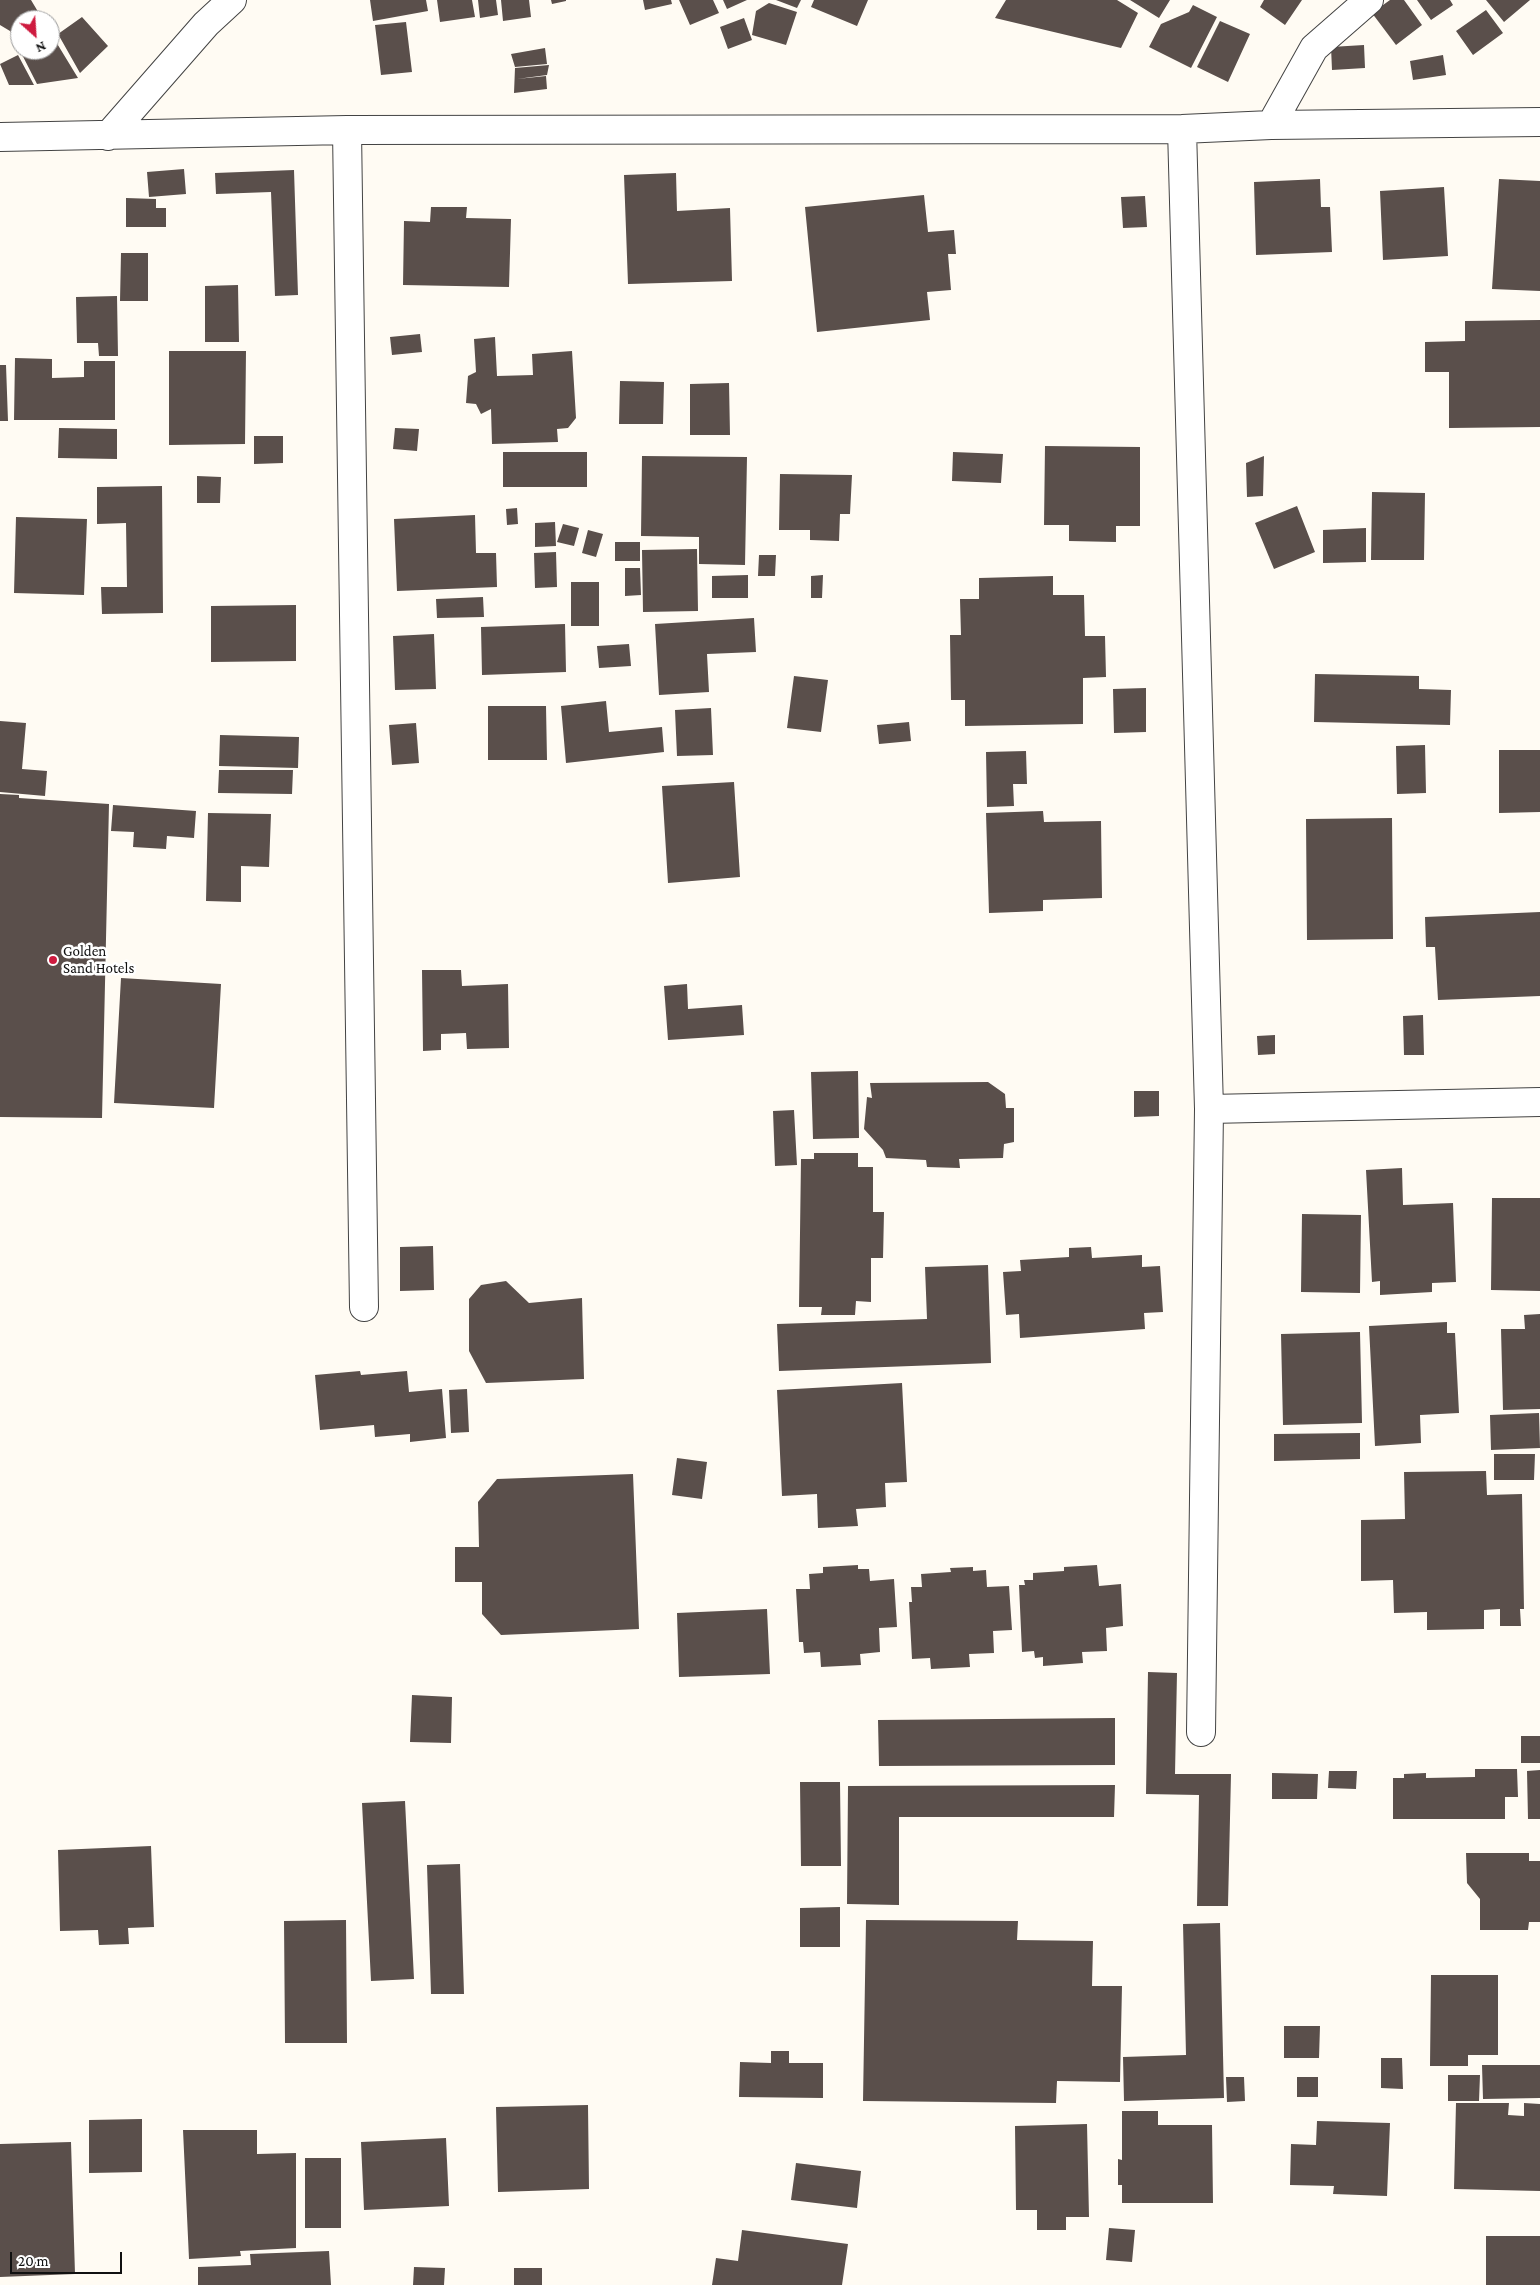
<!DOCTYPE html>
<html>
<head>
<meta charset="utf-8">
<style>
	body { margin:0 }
	#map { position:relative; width:1540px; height:2285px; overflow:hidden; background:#fffbf3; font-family:"Crimson Pro",serif }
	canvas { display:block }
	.north { position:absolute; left:10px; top:10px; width:50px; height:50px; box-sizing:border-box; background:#fff; border:1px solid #9f9f9f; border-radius:50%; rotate:154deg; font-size:14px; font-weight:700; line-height:20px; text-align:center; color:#101010 }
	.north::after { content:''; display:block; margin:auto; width:18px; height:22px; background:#ce1b3f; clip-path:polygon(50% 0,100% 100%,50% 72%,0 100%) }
	.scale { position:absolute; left:10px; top:2252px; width:112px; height:22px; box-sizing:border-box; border:2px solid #101010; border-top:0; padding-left:6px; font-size:15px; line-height:18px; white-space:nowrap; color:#101010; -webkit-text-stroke:4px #fff; paint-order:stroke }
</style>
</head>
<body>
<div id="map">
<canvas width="1540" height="2285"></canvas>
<div class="north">N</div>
<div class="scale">20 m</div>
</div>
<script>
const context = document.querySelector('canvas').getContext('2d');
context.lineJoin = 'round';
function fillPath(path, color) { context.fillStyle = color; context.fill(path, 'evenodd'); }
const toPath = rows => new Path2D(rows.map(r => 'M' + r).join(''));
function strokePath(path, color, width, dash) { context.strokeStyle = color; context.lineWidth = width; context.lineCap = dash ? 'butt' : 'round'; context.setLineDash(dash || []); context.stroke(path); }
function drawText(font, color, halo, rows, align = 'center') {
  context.font = font + ' "Crimson Pro",serif'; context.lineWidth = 5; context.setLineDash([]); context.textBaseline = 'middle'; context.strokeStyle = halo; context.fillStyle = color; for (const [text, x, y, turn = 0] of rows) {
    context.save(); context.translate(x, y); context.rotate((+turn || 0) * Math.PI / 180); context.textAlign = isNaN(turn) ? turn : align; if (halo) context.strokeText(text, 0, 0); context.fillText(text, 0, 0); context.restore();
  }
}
const building = toPath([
	[0,0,31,0,43,20,20,20,20,50,50,50,50,32,78,78,37,84,10,31,0,25],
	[370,0,426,0,428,11,373,21],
	[437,0,472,0,475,17,440,22],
	[478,0,496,0,498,15,480,18],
	[501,0,529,0,531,17,503,21],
	[551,0,566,0,566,1,552,4],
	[643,0,671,0,672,4,645,10],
	[679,0,713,0,719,13,690,25],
	[723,0,747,0,727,9],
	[776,0,801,0,797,8],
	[814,0,868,0,857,26,811,7],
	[1006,0,1117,0,1138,13,1121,48,995,18],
	[1130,0,1170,0,1159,18],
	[1264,0,1302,0,1285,25,1260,7],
	[1390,0,1404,0,1422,25,1396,45,1372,13],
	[1417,0,1450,0,1453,5,1431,20],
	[1486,0,1530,0,1504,22],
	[769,3,797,12,786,45,752,35,756,11],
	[1193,5,1217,17,1191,68,1149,47,1161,24,1189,12],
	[1486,10,1503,33,1473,55,1456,31],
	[82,17,108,46,80,73,58,34],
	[744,18,752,40,728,49,720,27],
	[1220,21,1250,34,1228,82,1197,67],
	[406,22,412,72,381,75,375,25],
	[1364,45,1365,68,1332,70,1331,47],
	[545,48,547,64,515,67,511,54],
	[18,55,34,85,9,85,0,64],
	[1443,55,1446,75,1413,80,1410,61],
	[549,65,547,75,517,79,546,76,547,89,514,93,515,68],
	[184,169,186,194,149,197,147,172],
	[294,170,298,295,275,296,271,192,216,194,215,173],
	[676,173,677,211,730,208,732,281,628,284,624,175],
	[1320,179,1321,207,1330,207,1332,252,1256,255,1254,182],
	[1499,179,1540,181,1540,291,1492,289],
	[1444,187,1448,256,1383,260,1380,191],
	[924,195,928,232,954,230,956,254,948,254,951,290,927,292,930,320,817,332,805,207],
	[1145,196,1147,227,1123,228,1121,197],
	[126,198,156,199,156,208,166,208,166,227,126,227],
	[431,207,467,207,466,218,511,219,509,287,403,285,404,221,430,222],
	[121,253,148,253,148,301,120,301],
	[238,285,239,342,205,342,205,286],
	[117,296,118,356,99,356,98,343,77,343,76,297],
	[1540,320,1540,427,1449,428,1449,372,1425,372,1425,342,1465,341,1465,321],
	[420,334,422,352,392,355,390,337],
	[495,337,497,376,533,375,532,354,572,351,576,418,568,428,557,429,558,442,492,444,491,409,481,414,476,404,466,403,468,376,476,372,474,339],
	[169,351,246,351,245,444,169,445],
	[15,358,52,359,52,378,84,377,84,361,115,361,115,420,14,420],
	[0,365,6,365,8,421,0,421],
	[620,381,664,382,663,424,619,424],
	[729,383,730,435,690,435,690,384],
	[59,428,117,429,117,459,58,458],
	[395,428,419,429,417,451,393,449],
	[254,436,283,436,283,463,254,464],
	[1045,446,1140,447,1140,526,1116,526,1116,542,1069,541,1069,525,1044,525],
	[503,452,587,452,587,487,503,487],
	[953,452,1003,454,1001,483,952,481],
	[642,456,747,457,745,565,699,564,699,537,641,536],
	[1264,456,1263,496,1247,497,1246,463],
	[780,474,852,475,850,514,840,514,839,541,810,540,810,530,779,530],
	[197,476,221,477,220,503,197,503],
	[162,486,163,613,102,614,101,587,127,587,126,523,97,524,97,487],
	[1372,492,1425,493,1424,560,1371,560],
	[1297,506,1315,552,1274,569,1255,523],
	[517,508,518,524,507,525,506,509],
	[475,515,476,553,496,553,497,587,397,591,394,519],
	[16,517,87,519,84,595,14,593],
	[555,522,556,546,535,547,535,523],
	[563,524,579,528,574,546,557,542],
	[1366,528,1366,562,1323,563,1323,530],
	[588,530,603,534,596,557,582,553],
	[615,542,640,542,640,561,615,561],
	[697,549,698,611,643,612,642,550],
	[556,552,557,587,535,588,534,553],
	[759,555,776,555,775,576,758,576],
	[625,568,640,568,641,595,625,596],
	[748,575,748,598,712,598,712,576],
	[823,575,822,598,811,598,811,576],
	[1053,576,1053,595,1084,595,1085,636,1105,636,1106,677,1083,678,1083,724,965,726,965,700,951,700,950,635,961,635,960,599,979,599,979,578],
	[571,582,599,582,599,626,571,626],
	[483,597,484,617,437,618,436,599],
	[296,605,296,661,211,662,211,606],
	[754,618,756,652,707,654,709,692,659,695,655,624],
	[565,624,566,672,482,675,481,627],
	[434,634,436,689,395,690,393,636],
	[629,644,631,666,599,668,597,646],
	[1315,674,1419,676,1419,689,1451,690,1450,725,1314,722],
	[794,676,828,680,821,732,787,728],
	[1146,688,1146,732,1114,733,1113,689],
	[606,701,609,732,662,727,664,752,566,763,561,706],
	[488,706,546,706,547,760,488,760],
	[711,708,713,755,677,756,675,710],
	[0,721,26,723,22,769,47,771,45,796,0,792],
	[909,722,911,741,879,744,877,725],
	[416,723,419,763,392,765,389,725],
	[220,735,299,737,298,768,219,766],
	[1425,745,1426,793,1397,794,1396,746],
	[1499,750,1540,750,1540,812,1499,813],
	[1026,751,1027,784,1013,784,1014,806,987,807,986,752],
	[219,770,293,770,292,794,218,793],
	[734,782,740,877,668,883,662,786],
	[0,794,19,795,19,798,109,804,102,1118,0,1117],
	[113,805,196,811,194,838,167,836,166,849,133,847,134,832,111,831],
	[1043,811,1044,822,1101,821,1102,898,1043,900,1043,911,989,913,986,813],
	[208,813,271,814,269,867,241,866,241,902,206,901],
	[1392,818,1393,939,1307,940,1306,819],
	[1540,912,1540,996,1438,1000,1435,947,1426,947,1425,917],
	[422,970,461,970,462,986,508,984,509,1048,467,1049,466,1033,441,1034,441,1050,423,1051],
	[121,978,221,984,214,1108,114,1103],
	[687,984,688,1009,742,1005,744,1035,668,1040,664,986],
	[1423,1015,1424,1055,1404,1055,1403,1016],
	[1275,1035,1275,1054,1258,1055,1257,1036],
	[858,1071,859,1138,813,1139,811,1072],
	[988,1082,1005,1094,1006,1108,1014,1108,1014,1142,1004,1144,1003,1158,959,1159,960,1168,927,1167,926,1160,886,1158,883,1150,864,1129,867,1097,872,1098,870,1083],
	[1134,1091,1159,1091,1159,1116,1134,1117],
	[794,1110,797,1165,775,1166,773,1111],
	[814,1153,858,1153,858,1167,873,1167,873,1212,884,1212,883,1258,871,1258,871,1302,856,1301,855,1315,821,1315,822,1307,799,1307,801,1159,814,1159],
	[1402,1168,1403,1205,1453,1203,1456,1282,1432,1283,1432,1292,1380,1295,1380,1281,1372,1282,1366,1170],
	[1492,1198,1540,1198,1540,1291,1491,1290],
	[1302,1214,1361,1215,1360,1293,1301,1292],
	[433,1246,434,1290,400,1291,400,1247],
	[1091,1247,1092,1258,1142,1255,1142,1267,1160,1266,1163,1312,1144,1313,1145,1329,1020,1338,1019,1314,1006,1315,1003,1272,1021,1271,1020,1260,1069,1257,1069,1248],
	[988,1265,991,1363,779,1371,777,1324,927,1319,925,1267],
	[506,1281,529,1303,582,1298,584,1379,486,1383,469,1351,469,1299,481,1285],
	[1540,1314,1540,1409,1503,1410,1501,1329,1525,1329,1524,1315],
	[1447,1322,1447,1333,1455,1333,1459,1413,1420,1415,1421,1443,1375,1446,1369,1326],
	[1360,1332,1362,1423,1283,1425,1281,1334],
	[360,1371,361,1375,407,1371,409,1392,442,1389,446,1438,410,1442,410,1434,375,1437,374,1425,320,1430,315,1375],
	[902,1383,907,1482,885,1483,886,1507,856,1509,858,1526,818,1528,817,1494,782,1496,777,1390],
	[467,1389,469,1432,451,1433,449,1390],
	[1539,1413,1540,1448,1491,1450,1490,1415],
	[1360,1433,1360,1459,1274,1461,1274,1434],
	[1494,1454,1535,1454,1534,1480,1494,1480],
	[677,1458,707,1462,702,1499,672,1495],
	[1486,1471,1487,1495,1522,1494,1524,1609,1520,1609,1521,1626,1500,1626,1500,1609,1484,1610,1484,1629,1427,1630,1427,1612,1394,1613,1393,1580,1361,1581,1361,1520,1405,1519,1404,1472],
	[633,1474,639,1629,501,1635,482,1614,482,1582,455,1582,455,1547,479,1547,478,1502,497,1479],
	[858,1565,858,1569,869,1569,870,1581,894,1579,897,1627,879,1628,880,1652,860,1654,861,1665,821,1667,820,1652,804,1653,803,1642,799,1642,796,1589,810,1589,809,1574,823,1573,823,1567],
	[1097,1565,1099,1586,1121,1584,1123,1626,1106,1628,1107,1651,1082,1652,1083,1663,1043,1666,1043,1657,1035,1658,1034,1651,1022,1652,1019,1585,1025,1585,1024,1580,1033,1580,1033,1573,1064,1571,1064,1567],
	[973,1567,973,1571,986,1570,987,1587,1009,1586,1012,1630,993,1631,994,1653,969,1654,970,1667,931,1669,930,1658,912,1659,909,1602,912,1602,911,1587,922,1587,921,1574,951,1572,950,1568],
	[767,1609,770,1674,679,1677,677,1613],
	[1148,1672,1177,1673,1175,1774,1231,1774,1228,1906,1197,1906,1199,1795,1146,1794],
	[412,1695,452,1697,451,1743,410,1742],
	[1115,1718,1115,1765,879,1766,878,1720],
	[1521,1736,1540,1736,1540,1763,1521,1763],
	[1475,1769,1517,1769,1518,1797,1505,1797,1505,1819,1393,1819,1393,1778,1404,1778,1404,1774,1426,1773,1426,1778,1475,1777],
	[1540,1770,1540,1819,1528,1819,1527,1771],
	[1329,1771,1357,1771,1356,1789,1328,1788],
	[1272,1773,1318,1774,1317,1799,1272,1799],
	[800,1782,840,1782,841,1866,801,1866],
	[1115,1785,1114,1817,899,1817,899,1905,847,1904,848,1786],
	[405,1801,414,1979,371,1981,362,1803],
	[151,1846,154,1927,128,1928,129,1944,99,1945,98,1930,60,1931,58,1850],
	[1466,1853,1529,1853,1529,1861,1540,1861,1540,1922,1529,1922,1528,1930,1480,1930,1480,1899,1467,1883],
	[460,1864,464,1994,431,1994,427,1865],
	[840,1907,840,1947,800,1947,800,1908],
	[346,1920,347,2043,285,2043,284,1921],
	[866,1920,1018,1921,1017,1940,1093,1941,1092,1986,1122,1986,1120,2082,1057,2081,1056,2103,863,2101],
	[1220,1923,1224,2098,1124,2101,1123,2057,1186,2055,1183,1924],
	[1431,1975,1498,1975,1498,2055,1468,2055,1468,2066,1430,2066],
	[1284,2026,1320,2026,1319,2058,1284,2058],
	[771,2051,789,2051,789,2063,823,2063,823,2098,739,2097,740,2062,771,2063],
	[1381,2058,1402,2058,1403,2089,1381,2088],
	[1482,2065,1540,2065,1540,2098,1483,2099],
	[1448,2075,1480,2075,1479,2101,1448,2101],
	[1226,2077,1244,2077,1245,2101,1227,2102],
	[1297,2077,1318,2077,1318,2097,1297,2097],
	[1456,2103,1509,2103,1508,2115,1524,2116,1524,2103,1540,2104,1540,2191,1454,2189],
	[588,2105,589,2189,498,2192,496,2107],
	[1122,2111,1158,2111,1158,2125,1212,2125,1213,2203,1122,2203,1122,2185,1118,2185,1118,2159,1122,2160],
	[142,2119,142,2172,89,2173,89,2120],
	[1317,2121,1390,2123,1387,2196,1333,2194,1334,2186,1290,2185,1291,2144,1316,2145],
	[1087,2124,1089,2217,1066,2217,1066,2230,1037,2230,1037,2210,1016,2210,1015,2126],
	[183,2130,257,2130,257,2154,296,2153,296,2248,240,2251,241,2256,189,2259],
	[446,2138,449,2206,364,2210,361,2142],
	[71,2142,75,2274,0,2277,0,2144],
	[305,2158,341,2158,341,2228,305,2228],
	[796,2163,861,2171,857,2208,791,2200],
	[1109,2228,1135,2230,1132,2262,1106,2260],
	[742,2230,848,2244,842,2285,712,2285,716,2258,738,2261],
	[1486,2236,1540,2236,1540,2285,1486,2285],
	[329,2251,331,2285,198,2285,198,2267,251,2265,250,2254],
	[414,2267,445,2268,444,2285,413,2285],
	[514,2268,542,2268,542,2285,514,2285]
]);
const minor = toPath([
	[1271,125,1314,48,1369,0],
	[1182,129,1209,1109,1201,1732],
	[347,130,364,1307],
	[108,136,206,24,232,0],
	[0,137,347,130,1182,129,1271,125,1540,122],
	[1209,1109,1540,1102]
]);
const markers = [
	[53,960,5,"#ce1b3f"]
];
const poiNames = [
	["Golden",63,951],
	["Sand Hotels",63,968]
];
fillPath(building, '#5a4f4b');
strokePath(minor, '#434343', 30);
strokePath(minor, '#fff', 28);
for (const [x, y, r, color] of markers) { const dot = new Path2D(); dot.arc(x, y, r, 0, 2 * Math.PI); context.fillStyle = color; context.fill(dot); strokePath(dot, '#fff', 2); }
drawText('15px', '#101010', '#fff', poiNames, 'left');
</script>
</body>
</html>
